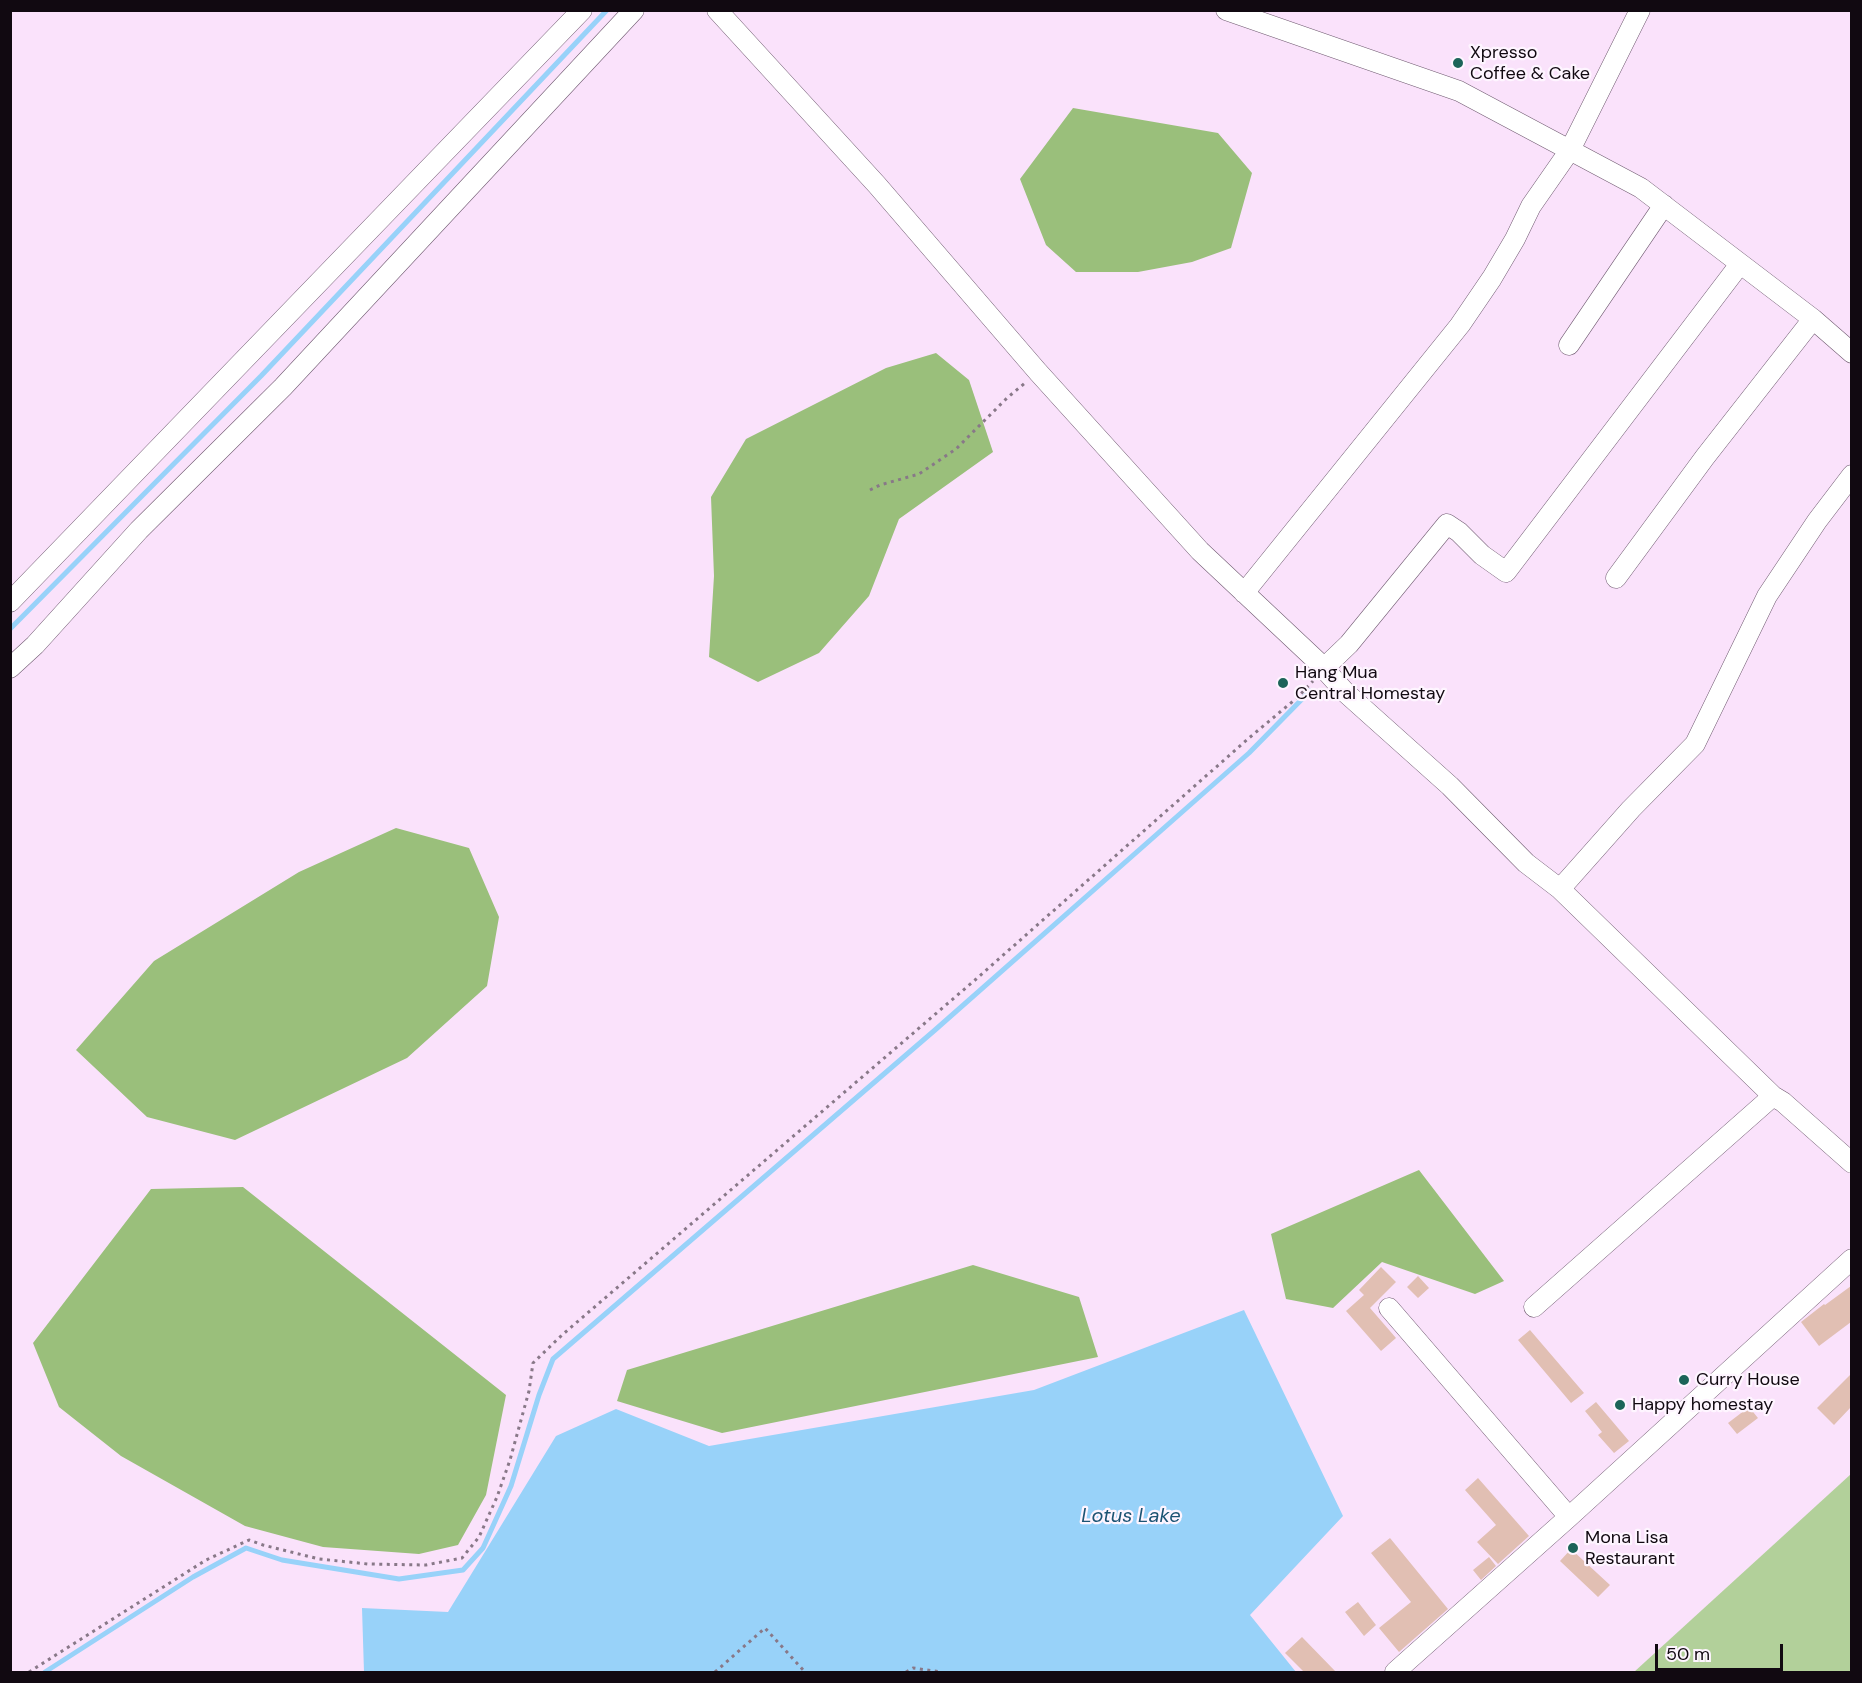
<!DOCTYPE html>
<html>
<head>
<meta charset="utf-8">
<style>
	body { margin:0 }
	#map { position:relative; width:1862px; height:1683px; overflow:hidden; background:#fae2fb; font-family:"DM Sans",sans-serif }
	canvas { display:block }
	.frame { position:absolute; inset:0; border:12px solid #110911; pointer-events:none }
	.scale { position:absolute; left:1655px; top:1644px; width:128px; height:27px; box-sizing:border-box; border:3px solid #110911; border-top:0; padding-left:8px; font-size:18px; line-height:21px; white-space:nowrap; color:#110911; -webkit-text-stroke:4px #fef5ff; paint-order:stroke }
</style>
</head>
<body>
<div id="map">
<canvas width="1862" height="1683"></canvas>
<div class="frame"></div>
<div class="scale">50 m</div>
</div>
<script>
const context = document.querySelector('canvas').getContext('2d');
context.lineJoin = 'round';
function fillPath(path, color) { context.fillStyle = color; context.fill(path, 'evenodd'); }
const toPath = rows => new Path2D(rows.map(r => 'M' + r).join(''));
function strokePath(path, color, width, dash) { context.strokeStyle = color; context.lineWidth = width; context.lineCap = dash ? 'butt' : 'round'; context.setLineDash(dash || []); context.stroke(path); }
function drawText(font, color, halo, rows, align = 'center') {
  context.font = font + ' "DM Sans",sans-serif'; context.lineWidth = 4.5; context.setLineDash([]); context.textBaseline = 'middle'; context.strokeStyle = halo; context.fillStyle = color; for (const [text, x, y, turn = 0] of rows) {
    context.save(); context.translate(x, y); context.rotate((+turn || 0) * Math.PI / 180); context.textAlign = isNaN(turn) ? turn : align; if (halo) context.strokeText(text, 0, 0); context.fillText(text, 0, 0); context.restore();
  }
}
const green = toPath([
	[1851,1474,1851,1672,1634,1672]
]);
const forest = toPath([
	[1073,108,1218,133,1252,173,1231,248,1192,262,1138,272,1076,272,1046,245,1020,179],
	[936,353,969,380,993,452,899,519,869,596,819,653,758,682,709,657,714,576,711,497,746,439,886,368],
	[396,828,469,848,499,917,487,986,407,1058,235,1140,147,1117,76,1050,154,961,299,872],
	[1419,1170,1504,1281,1475,1294,1382,1262,1333,1308,1286,1299,1271,1234],
	[243,1187,506,1395,486,1495,458,1545,419,1554,323,1547,245,1526,121,1456,59,1407,33,1343,151,1189],
	[973,1265,1079,1297,1098,1357,722,1433,617,1401,627,1370]
]);
const water = toPath([
	[1244,1310,1343,1516,1250,1615,1296,1672,364,1672,362,1608,448,1612,556,1436,616,1409,709,1446,1034,1390]
]);
const stream = toPath([
	[10,629,261,376,607,10],
	[45,1672,193,1577,246,1548,282,1560,399,1579,463,1570,483,1548,511,1486,539,1395,553,1359,935,1030,1249,753,1310,691]
]);
const building = toPath([
	[1381,1267,1396,1282,1370,1308,1396,1338,1381,1351,1346,1311,1364,1295,1359,1290],
	[1418,1276,1429,1288,1418,1298,1407,1287],
	[1851,1286,1851,1322,1819,1346,1801,1322,1824,1304,1825,1305],
	[1530,1330,1584,1393,1571,1403,1518,1340],
	[1851,1374,1851,1407,1834,1425,1817,1408],
	[1596,1402,1629,1441,1614,1453,1598,1435,1602,1432,1585,1411],
	[1749,1407,1758,1418,1737,1434,1728,1423],
	[1478,1478,1529,1536,1498,1564,1477,1542,1496,1525,1465,1490],
	[1390,1538,1448,1609,1399,1652,1379,1628,1411,1602,1371,1553],
	[1571,1549,1610,1585,1598,1597,1560,1561],
	[1489,1557,1496,1566,1481,1580,1473,1570],
	[1358,1602,1376,1625,1364,1636,1345,1612],
	[1302,1637,1336,1672,1304,1672,1285,1653]
]);
const path = toPath([
	[870,490,880,485,919,474,956,449,1007,398,1025,383],
	[29,1672,206,1560,249,1540,263,1545,319,1559,368,1564,426,1565,462,1558,479,1537,497,1497,510,1460,529,1391,533,1363,562,1335,975,980,1249,738,1298,697,1313,681],
	[715,1672,765,1628,805,1672],
	[906,1672,913,1668,941,1672]
]);
const minor = toPath([
	[717,10,877,185,1038,372,1200,551,1317,661,1346,693,1450,786,1526,863,1560,889,1773,1096,1783,1102,1852,1163],
	[1226,10,1459,91,1641,188,1813,319,1852,353],
	[1569,345,1664,205],
	[1616,578,1705,457,1813,319],
	[1244,593,1460,325,1492,278,1515,239,1531,206,1570,150,1640,10],
	[10,602,582,10],
	[10,668,35,645,139,530,283,387,634,10],
	[1324,668,1349,644,1447,524,1459,532,1482,555,1506,572,1740,264],
	[1560,889,1631,809,1695,744,1767,596,1817,521,1852,475],
	[1534,1307,1773,1096],
	[1389,1308,1569,1517],
	[1395,1672,1569,1517,1852,1259]
]);
const markers = [
	[1458,63,6,"#1c6459"],
	[1283,683,6,"#1c6459"],
	[1684,1380,6,"#1c6459"],
	[1620,1405,6,"#1c6459"],
	[1573,1548,6,"#1c6459"]
];
const poiNames = [
	["Xpresso",1470,53],
	["Coffee & Cake",1470,74],
	["Hang Mua",1295,673],
	["Central Homestay",1295,694],
	["Curry House",1696,1380],
	["Happy homestay",1632,1405],
	["Mona Lisa",1585,1538],
	["Restaurant",1585,1559]
];
const waterNames = [
	["Lotus Lake",1131,1517]
];
fillPath(green, '#b2d09a');
fillPath(forest, '#9abf7b');
fillPath(water, '#98d2f9');
strokePath(stream, '#98d2f9', 5);
fillPath(building, '#e1bfb3');
strokePath(minor, '#6f5a70', 21);
strokePath(path, '#887888', 3, [3, 4.5]);
strokePath(minor, '#fff', 20);
for (const [x, y, r, color] of markers) { const dot = new Path2D(); dot.arc(x, y, r, 0, 2 * Math.PI); context.fillStyle = color; context.fill(dot); strokePath(dot, '#fef5ff', 2); }
drawText('18px', '#110911', '#fef5ff', poiNames, 'left');
drawText('italic 20px', '#1c5474', '#fef5ff', waterNames);
</script>
</body>
</html>
